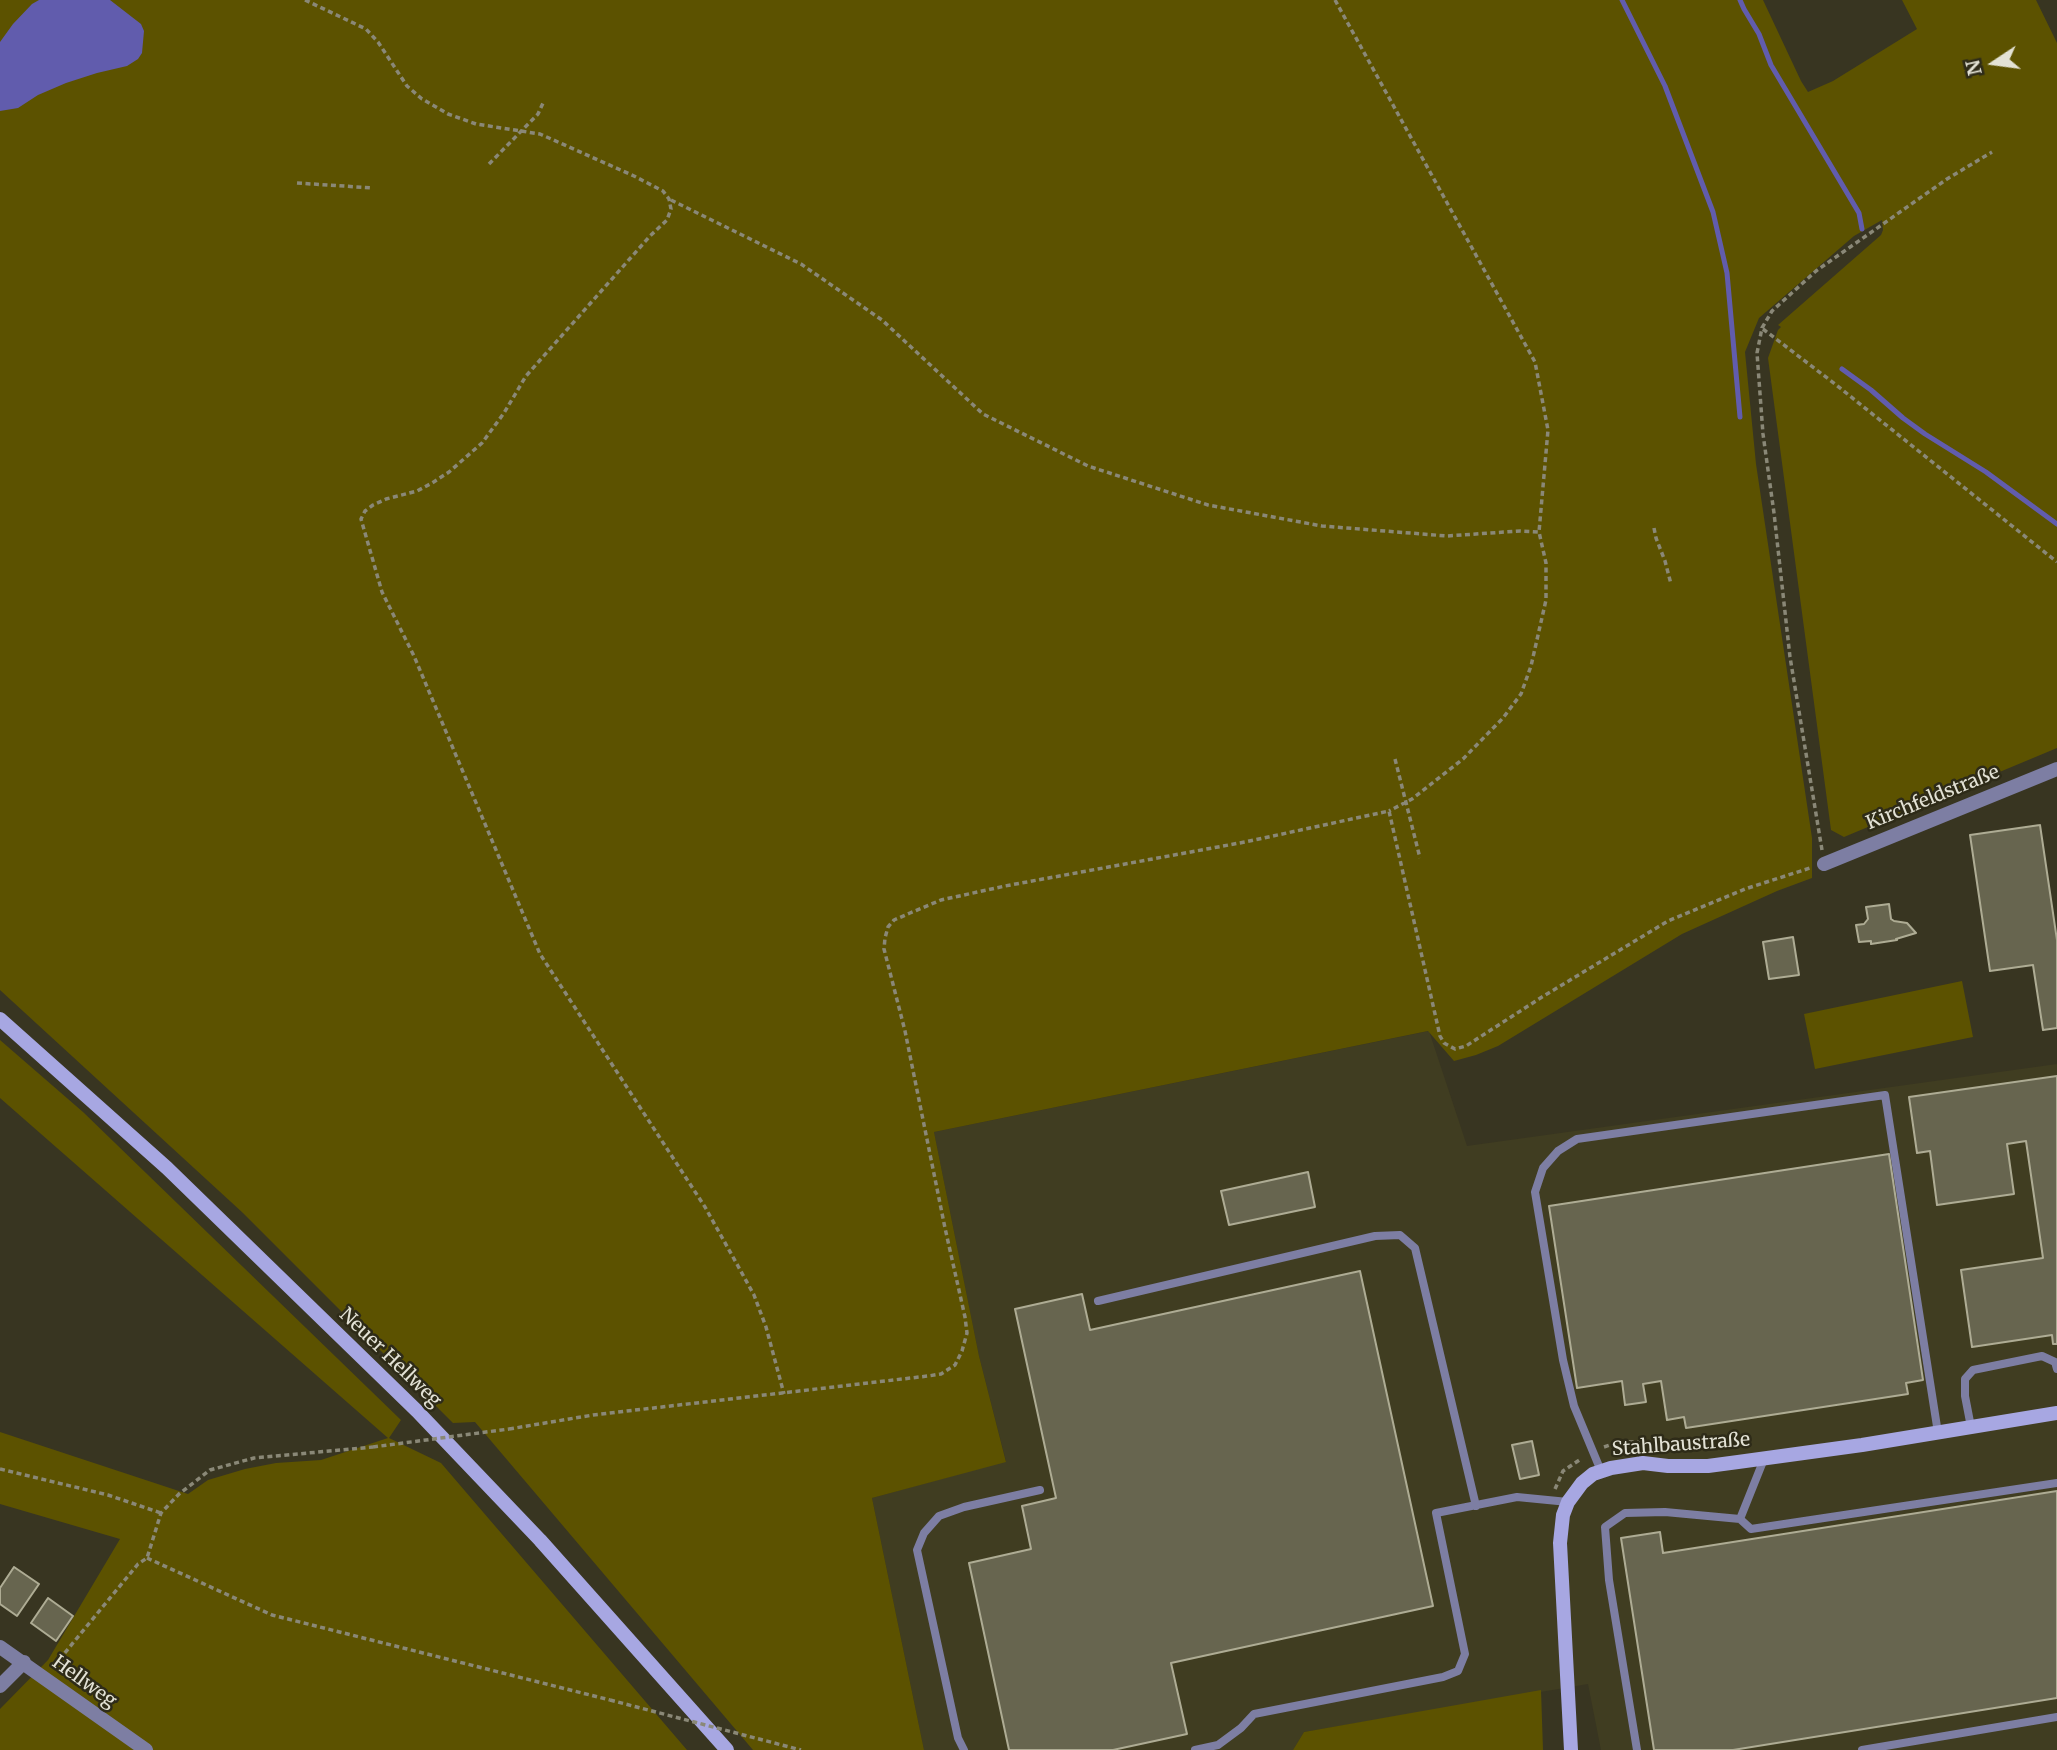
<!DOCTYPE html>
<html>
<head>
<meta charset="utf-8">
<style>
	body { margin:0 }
	#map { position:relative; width:2057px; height:1750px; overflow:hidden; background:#383521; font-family:Merriweather,serif }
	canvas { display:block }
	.north { position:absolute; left:1959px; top:28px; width:70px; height:70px; -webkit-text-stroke:5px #2e2b18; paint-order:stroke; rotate:257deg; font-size:19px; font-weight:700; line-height:28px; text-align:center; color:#e3e2d5 }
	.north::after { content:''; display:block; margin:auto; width:24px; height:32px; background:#e3e2d5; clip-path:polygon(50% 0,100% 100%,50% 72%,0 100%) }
</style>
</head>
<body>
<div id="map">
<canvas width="2057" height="1750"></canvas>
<div class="north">N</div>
</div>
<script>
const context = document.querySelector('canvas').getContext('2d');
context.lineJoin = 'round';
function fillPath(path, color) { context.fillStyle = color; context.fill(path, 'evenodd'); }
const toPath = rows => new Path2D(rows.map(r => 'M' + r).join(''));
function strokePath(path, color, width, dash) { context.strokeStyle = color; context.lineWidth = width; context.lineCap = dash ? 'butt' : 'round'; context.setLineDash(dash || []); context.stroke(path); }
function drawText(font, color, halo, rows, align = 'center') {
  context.font = font + ' Merriweather,serif'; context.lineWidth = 5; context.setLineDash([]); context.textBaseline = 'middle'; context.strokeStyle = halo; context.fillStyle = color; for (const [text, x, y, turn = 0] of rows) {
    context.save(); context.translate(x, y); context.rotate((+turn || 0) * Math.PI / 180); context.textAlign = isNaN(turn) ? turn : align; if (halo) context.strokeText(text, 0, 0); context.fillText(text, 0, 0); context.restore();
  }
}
const built = toPath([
	[1429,1031,1467,1146,2057,1064,2057,1750,1601,1750,1588,1684,1304,1732,1293,1750,924,1750,872,1498,1006,1461,979,1356,934,1132]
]);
const green = toPath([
	[0,0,1763,0,1801,81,1808,92,1833,81,1917,29,1902,0,2036,0,2057,43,2057,748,1844,837,1831,830,1768,358,1778,330,1781,327,1778,325,1881,235,1883,230,1882,220,1854,236,1759,318,1745,352,1756,464,1812,838,1812,878,1777,891,1682,934,1498,1046,1476,1055,1454,1061,1428,1031,934,1132,979,1356,1006,1462,872,1498,924,1750,753,1750,475,1422,453,1423,243,1213,0,990],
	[1962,981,1973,1037,1815,1069,1804,1014],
	[0,1040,83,1112,401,1420,389,1438,441,1463,687,1750,0,1750,0,1709,48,1660,120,1539,0,1504,0,1432,188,1494,208,1480,245,1469,276,1463,321,1460,388,1438,0,1098],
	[1541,1690,1543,1750,1293,1750,1304,1732]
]);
const water = toPath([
	[39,0,110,0,141,24,144,31,142,53,138,59,127,66,97,73,66,83,38,95,18,108,0,111,0,42,13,24,32,4]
]);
const stream = toPath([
	[1622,0,1665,86,1713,212,1727,273,1740,417],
	[1740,0,1744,9,1759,34,1771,65,1859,213,1862,229],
	[1842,369,1871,390,1903,418,1925,434,1986,472,2057,524]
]);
const building = toPath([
	[2040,825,2057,940,2057,1028,2043,1030,2033,965,1990,971,1970,835,2040,825],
	[1889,904,1891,919,1894,921,1907,923,1916,933,1896,939,1897,940,1871,944,1871,941,1859,942,1856,925,1864,924,1868,919,1866,907,1889,904],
	[1793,937,1799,975,1769,979,1763,942,1793,937],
	[2057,1076,2057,1344,2053,1344,2052,1335,1972,1347,1961,1270,2043,1258,2026,1141,2007,1144,2014,1194,1937,1205,1930,1151,1917,1153,1909,1097,2057,1076],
	[1889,1154,1923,1380,1906,1383,1908,1394,1686,1428,1684,1417,1667,1420,1661,1381,1643,1384,1646,1402,1625,1405,1622,1381,1577,1388,1549,1206,1889,1154],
	[1308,1172,1315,1207,1229,1225,1221,1191,1308,1172],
	[1360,1271,1433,1606,1171,1663,1187,1734,1113,1750,1009,1750,969,1563,1031,1549,1022,1506,1056,1498,1015,1309,1082,1294,1090,1330,1360,1271],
	[1532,1441,1539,1475,1520,1479,1512,1445,1532,1441],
	[2057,1491,2057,1698,1733,1750,1654,1750,1621,1538,1660,1532,1663,1553,2057,1491],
	[14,1567,39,1584,17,1616,0,1604,0,1588,14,1567],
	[48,1598,73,1616,56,1641,31,1623,48,1598]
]);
const path = toPath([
	[305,0,366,29,378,42,407,86,422,99,448,114,476,124,540,134,634,176,663,191,669,199,671,209,667,220,650,236,526,376,504,413,482,443,449,472,432,483,417,491,386,499,373,505,365,511,361,519,382,592,414,656,540,954,705,1207,738,1266,754,1295,766,1327,784,1394],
	[1335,0,1535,362,1548,430,1539,532],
	[489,164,538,114,544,101],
	[297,183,373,188],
	[671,200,801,264,882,320,983,414,1088,466,1208,505,1322,526,1447,536,1520,531,1539,532,1546,563,1546,600,1531,666,1521,694,1503,718,1463,759,1412,799,1389,811],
	[1763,329,1835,384,2057,562],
	[1654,528,1656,538,1665,561,1671,584],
	[1395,759,1420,858],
	[1822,850,1790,657,1774,513,1763,434,1757,353,1762,328,1772,311,1816,271,1947,179,1992,152],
	[509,1429,593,1415,928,1376,941,1374,955,1365,962,1351,967,1333,965,1317,945,1228,905,1031,884,949,885,938,888,927,894,920,910,913,941,900,1005,886,1245,842,1389,811,1440,1036,1444,1043,1455,1049,1466,1046,1542,997,1668,921,1745,889,1810,868],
	[1604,1447,1619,1442,1646,1442,1660,1447],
	[0,1469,108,1495,161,1513],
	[1555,1489,1563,1471,1581,1459],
	[147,1558,272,1615,610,1700],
	[54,1666,138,1564,147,1558,161,1513,179,1494,210,1470,254,1458,373,1447]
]);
const lane = toPath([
	[1098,1301,1375,1236,1400,1235,1415,1248,1476,1506],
	[1971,1427,1965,1396,1965,1379,1973,1370,2042,1356,2055,1362,2057,1369],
	[1601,1471,1574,1406,1563,1360,1535,1192,1543,1168,1558,1151,1577,1139,1885,1095,1938,1433],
	[1740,1519,1751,1529,2057,1483],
	[964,1750,958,1738,917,1550,924,1533,939,1516,964,1507,1040,1490],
	[1195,1750,1218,1745,1241,1728,1254,1714,1443,1677,1458,1671,1465,1654,1436,1513,1517,1497,1568,1502],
	[1637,1750,1609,1580,1605,1527,1625,1513,1665,1512,1740,1519,1764,1459],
	[1862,1750,2057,1717]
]);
const street = toPath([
	[1824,864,2057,769],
	[0,1647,146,1750],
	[0,1686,24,1662]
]);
const secondary = toPath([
	[0,1019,167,1168,417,1411,540,1540,727,1750],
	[1571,1750,1560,1543,1563,1515,1568,1502,1582,1483,1593,1474,1611,1468,1643,1463,1668,1466,1708,1466,1738,1462,1862,1445,2057,1413]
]);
const pathBridge = toPath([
	[373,1447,509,1429],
	[610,1700,801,1750]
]);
const streetNames = [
	["Kirchfeldstraße",1933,798,-22],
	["Neuer Hellweg",390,1358,44],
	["Stahlbaustraße",1681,1445,-4],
	["Hellweg",84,1682,36]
];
fillPath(built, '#403d21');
fillPath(green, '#5c5200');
fillPath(water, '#615cad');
strokePath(stream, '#615cad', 5);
fillPath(building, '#67654f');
strokePath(building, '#aeac94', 2);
strokePath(path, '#8a8877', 3.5, [5, 3.5]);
strokePath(lane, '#7d7ea3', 8);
strokePath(street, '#7d7ea3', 14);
strokePath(secondary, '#a7a7e2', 14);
strokePath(pathBridge, '#8a8877', 3.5, [5, 3.5]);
drawText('19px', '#e3e2d5', '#2e2b18', streetNames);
</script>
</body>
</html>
